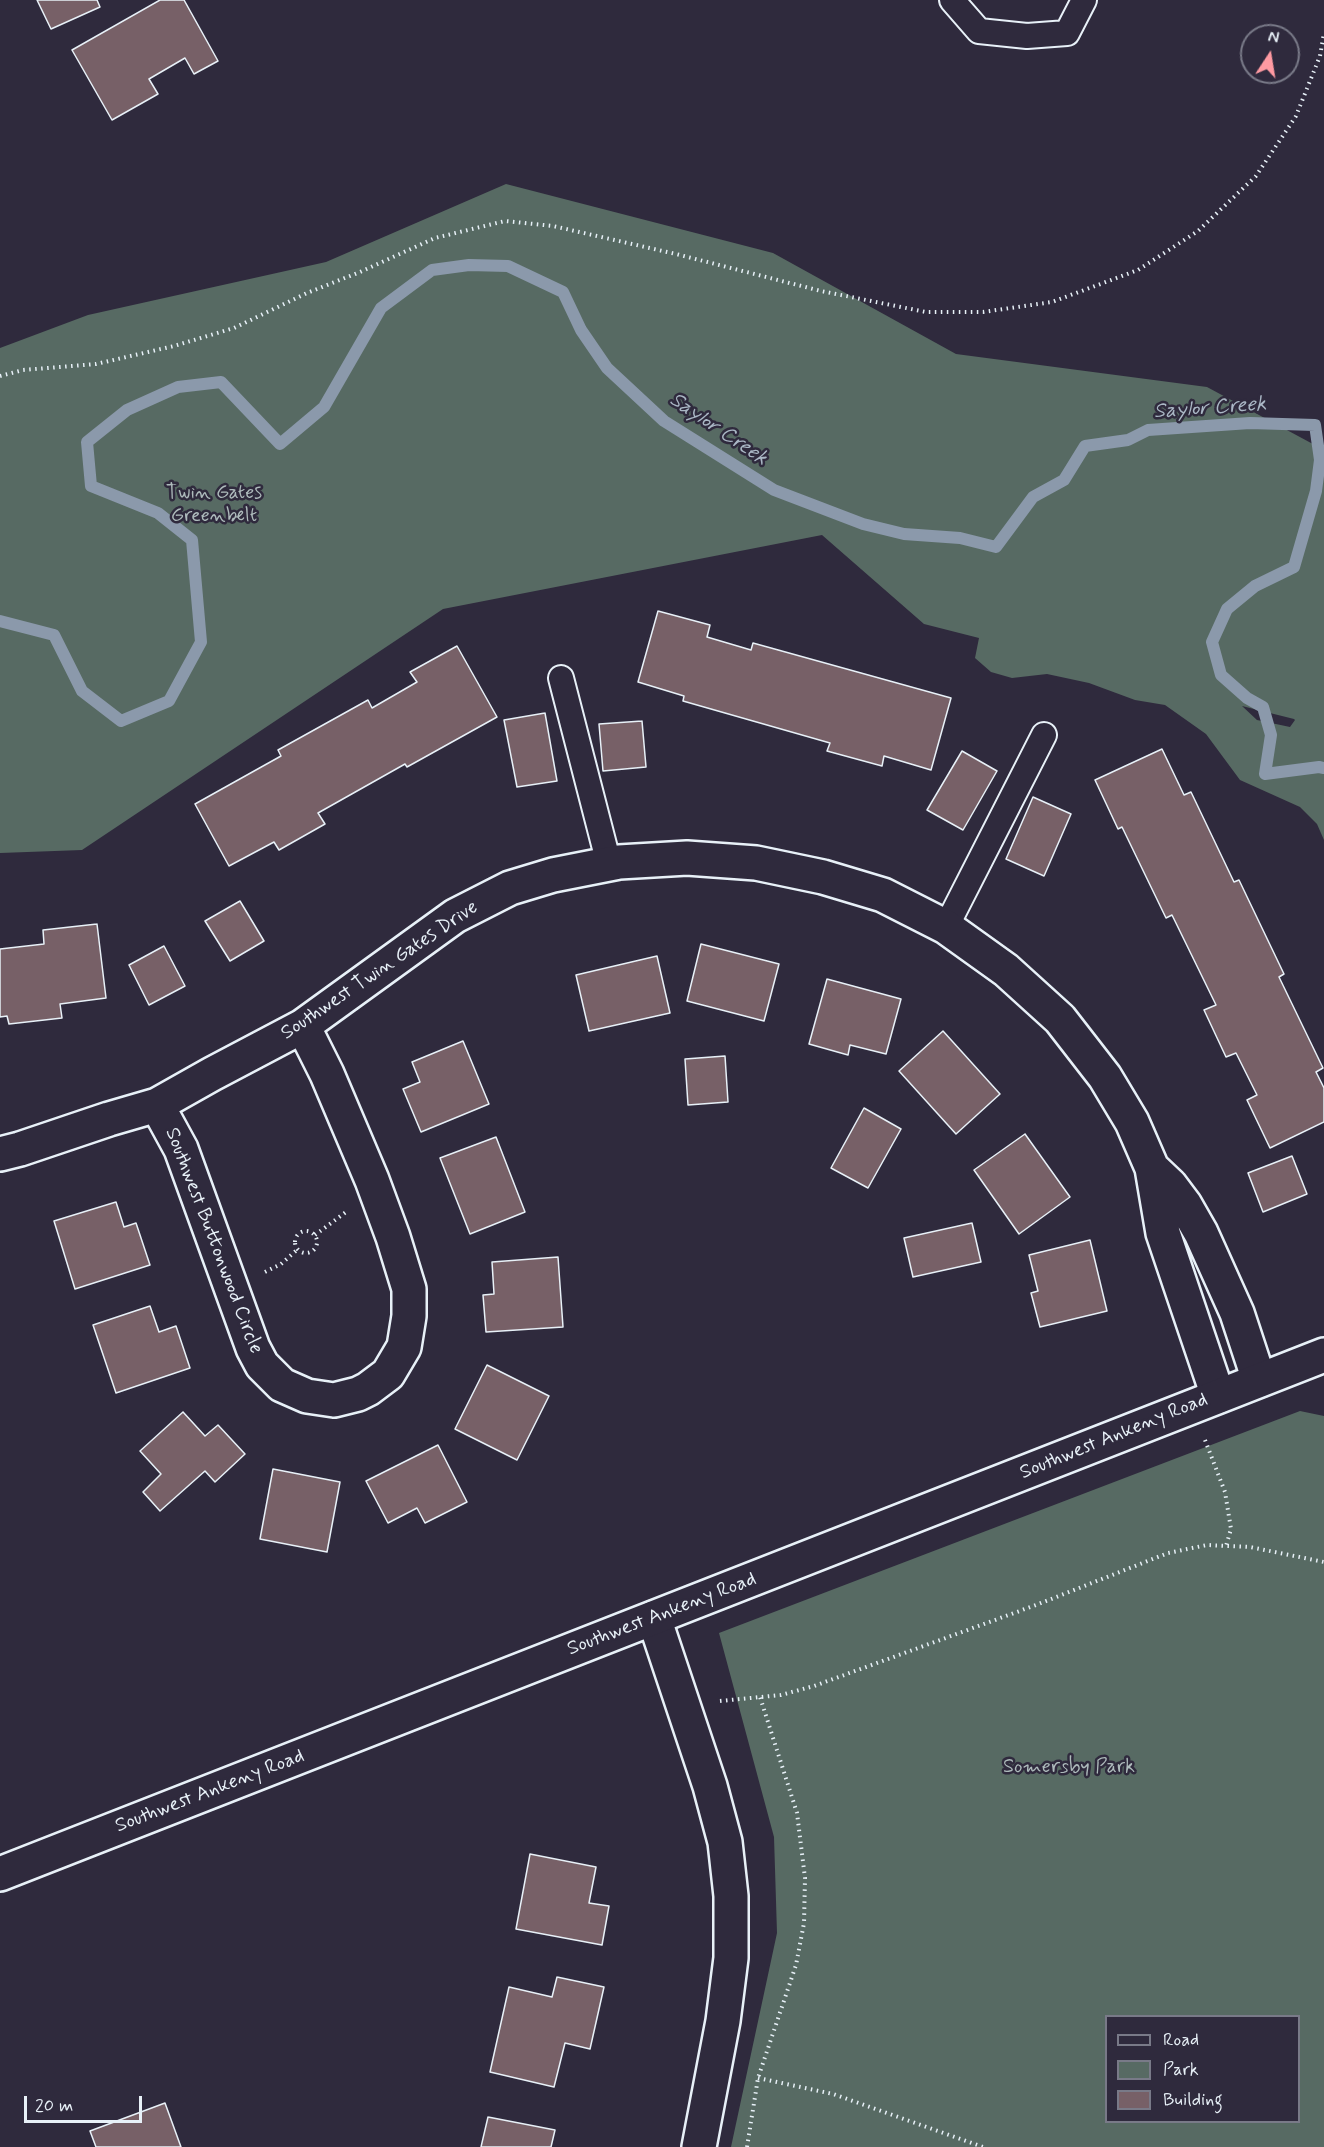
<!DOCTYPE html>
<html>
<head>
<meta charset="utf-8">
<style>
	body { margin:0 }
	#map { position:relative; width:1324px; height:2147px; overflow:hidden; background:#2f2a3d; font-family:Mynerve,sans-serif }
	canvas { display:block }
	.legend { position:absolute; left:1105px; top:2015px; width:195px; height:108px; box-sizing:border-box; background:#2f2a3d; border:2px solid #797a88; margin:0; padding:8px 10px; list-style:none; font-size:18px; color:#e8f1f8 }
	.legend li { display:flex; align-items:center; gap:12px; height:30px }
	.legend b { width:30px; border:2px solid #797a88 }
	.north { position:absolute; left:1240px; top:24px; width:60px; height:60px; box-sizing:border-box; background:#2f2a3d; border:2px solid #797a88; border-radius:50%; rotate:12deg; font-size:16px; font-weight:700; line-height:24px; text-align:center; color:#e8f1f8 }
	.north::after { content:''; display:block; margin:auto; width:21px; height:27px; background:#ff9aa2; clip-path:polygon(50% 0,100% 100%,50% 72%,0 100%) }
	.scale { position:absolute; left:24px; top:2096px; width:118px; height:27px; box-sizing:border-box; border:3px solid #e8f1f8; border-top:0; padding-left:8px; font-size:18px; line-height:21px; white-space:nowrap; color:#e8f1f8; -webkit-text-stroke:4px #2f2a3d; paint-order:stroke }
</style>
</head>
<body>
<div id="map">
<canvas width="1324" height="2147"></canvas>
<ul class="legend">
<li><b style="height:8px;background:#2f2a3d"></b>Road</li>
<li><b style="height:16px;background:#576a63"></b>Park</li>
<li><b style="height:16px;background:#776067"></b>Building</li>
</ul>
<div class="north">N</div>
<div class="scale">20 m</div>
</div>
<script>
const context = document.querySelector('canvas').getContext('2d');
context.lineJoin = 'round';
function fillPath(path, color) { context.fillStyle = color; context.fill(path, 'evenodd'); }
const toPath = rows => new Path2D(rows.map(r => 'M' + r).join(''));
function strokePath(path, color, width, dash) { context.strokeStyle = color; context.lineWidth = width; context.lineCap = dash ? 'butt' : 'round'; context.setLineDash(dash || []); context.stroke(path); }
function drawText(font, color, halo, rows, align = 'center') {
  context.font = font + ' Mynerve,sans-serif'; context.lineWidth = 5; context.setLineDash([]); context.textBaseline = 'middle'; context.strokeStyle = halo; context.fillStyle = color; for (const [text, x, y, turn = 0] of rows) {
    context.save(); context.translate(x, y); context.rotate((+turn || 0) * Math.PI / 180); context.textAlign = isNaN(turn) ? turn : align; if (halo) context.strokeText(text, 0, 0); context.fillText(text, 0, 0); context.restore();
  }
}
const green = toPath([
	[506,184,773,253,956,354,1207,387,1324,450,1324,840,1317,824,1300,807,1240,780,1206,734,1165,705,1135,700,1089,683,1047,674,1012,678,991,672,975,658,979,638,924,624,822,535,443,609,82,850,0,853,0,348,88,315,326,262],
	[1242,706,1294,719,1295,720,1290,727,1257,720],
	[1300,1411,1324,1416,1324,2147,731,2147,777,1933,774,1837,719,1633],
	[1298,2016,1298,2122,1106,2122,1106,2016]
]);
const stream = toPath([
	[0,621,54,635,82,691,121,721,169,701,201,642,192,540,158,513,91,486,87,442,127,410,178,387,221,382,280,444,324,407,381,308,432,270,469,265,508,266,563,292,581,330,607,368,664,421,774,490,863,524,904,534,960,538,996,547,1033,497,1064,480,1085,446,1128,440,1148,430,1250,423,1315,425,1320,460,1316,491,1294,567,1255,586,1227,609,1212,642,1221,675,1247,698,1263,707,1271,735,1265,774,1319,767,1324,768]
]);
const building = toPath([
	[37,0,97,0,100,7,51,29,37,0],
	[160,0,184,0,218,61,194,74,185,58,149,79,158,94,112,120,72,50,160,0],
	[658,611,710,625,707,637,751,650,753,643,951,698,931,770,884,756,882,766,827,751,830,743,683,701,684,696,638,682,658,611],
	[457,646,497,717,407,767,405,764,318,813,325,824,279,850,274,842,229,866,195,804,281,756,278,750,368,700,372,708,417,682,410,672,457,646],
	[545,713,557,781,517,787,504,720,545,713],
	[642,721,646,767,603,771,599,724,642,721],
	[1162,749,1184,795,1191,792,1234,882,1239,880,1284,974,1279,977,1323,1068,1316,1072,1324,1088,1324,1122,1270,1148,1247,1100,1257,1095,1236,1053,1226,1057,1204,1010,1216,1005,1172,915,1166,918,1122,827,1118,829,1095,780,1162,749],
	[962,751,997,771,963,830,927,810,962,751],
	[1033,797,1071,814,1044,876,1006,859,1033,797],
	[240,901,264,941,230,961,205,921,240,901],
	[97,924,106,998,60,1004,62,1018,9,1024,7,1016,0,1017,0,949,44,944,43,930,97,924],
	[701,944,779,964,764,1021,687,1001,701,944],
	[164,946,185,986,149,1005,129,965,164,946],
	[657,956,670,1013,589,1031,576,975,657,956],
	[827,979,901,999,886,1054,850,1045,848,1055,809,1044,827,979],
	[943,1031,1000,1094,956,1134,899,1071,943,1031],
	[463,1041,489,1104,421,1132,403,1089,420,1082,412,1062,463,1041],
	[725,1056,728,1102,688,1105,685,1059,725,1056],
	[864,1108,901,1129,868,1188,831,1168,864,1108],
	[1025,1134,1070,1197,1019,1234,974,1170,1025,1134],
	[496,1137,525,1212,470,1234,440,1158,496,1137],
	[1292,1156,1307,1194,1263,1212,1248,1173,1292,1156],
	[116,1202,124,1227,136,1223,150,1265,75,1289,54,1221,116,1202],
	[972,1223,981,1262,913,1277,904,1238,972,1223],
	[1090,1240,1107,1311,1040,1327,1031,1293,1038,1291,1029,1255,1090,1240],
	[558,1257,563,1327,486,1332,483,1295,494,1294,492,1262,558,1257],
	[150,1306,159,1332,176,1326,190,1368,116,1393,93,1325,150,1306],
	[487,1365,549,1396,517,1460,455,1429,487,1365],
	[183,1412,205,1436,218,1425,245,1454,215,1482,205,1471,160,1511,143,1492,161,1474,140,1451,183,1412],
	[438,1445,467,1502,425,1523,417,1508,388,1523,366,1481,438,1445],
	[273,1469,340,1482,327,1552,260,1539,273,1469],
	[530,1854,596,1867,589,1903,609,1906,602,1945,516,1929,530,1854],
	[557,1977,604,1987,590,2049,565,2043,554,2087,490,2072,509,1987,552,1997,557,1977],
	[165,2103,181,2147,96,2147,90,2131,165,2103],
	[488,2117,555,2130,551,2147,481,2147,488,2117]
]);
const path = toPath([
	[0,376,23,370,96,364,174,346,234,328,307,293,360,272,435,238,505,221,553,226,676,254,821,291,926,312,983,312,1052,302,1138,270,1198,231,1256,176,1296,116,1320,56,1324,33],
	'295 1242a11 11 0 1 1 22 0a11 11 0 1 1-22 0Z',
	[315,1235,346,1212],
	[265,1272,281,1264,298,1249],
	[1205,1440,1225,1492,1231,1529,1226,1546],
	[720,1701,781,1695,814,1686,1036,1605,1168,1553,1207,1545,1250,1547,1324,1562],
	[758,2078,833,2094,983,2147],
	[747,2147,758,2078,796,1965,804,1923,805,1878,797,1813,760,1697]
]);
const service = toPath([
	[952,0,979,31,1027,36,1067,33,1084,0],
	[561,678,609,864],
	[946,927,1044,735]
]);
const minor = toPath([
	[157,1105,181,1149,253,1348,262,1365,282,1385,307,1396,334,1400,358,1394,368,1389,388,1374,404,1347,409,1316,409,1289,393,1237,372,1180,327,1074,303,1026],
	[0,1154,20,1149,109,1119,157,1105,212,1074,303,1026,455,916,510,888,553,875,619,862,687,858,756,863,823,877,883,895,946,927,1006,970,1060,1019,1105,1077,1132,1122,1152,1168,1163,1233,1218,1396],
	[1152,1168,1170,1185,1185,1205,1201,1233,1237,1313,1259,1380],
	[654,1618,710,1786,725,1842,731,1896,731,1958,723,2021,699,2147]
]);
const tertiary = toPath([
	[0,1874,1324,1355]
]);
const parkNames = [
	["Twin Gates",214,494],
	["Greenbelt",214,517],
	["Somersby Park",1069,1768]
];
const streetNames = [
	["Southwest Twin Gates Drive",380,971,-34],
	["Southwest Buttonwood Circle",213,1241,69],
	["Southwest Ankeny Road",1114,1437,-22],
	["Southwest Ankeny Road",662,1615,-21],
	["Southwest Ankeny Road",210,1792,-21]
];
const waterNames = [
	["Saylor Creek",1210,409,-4],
	["Saylor Creek",718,430,34]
];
fillPath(green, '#576a63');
strokePath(stream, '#8b99ab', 12);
fillPath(building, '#776067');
strokePath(building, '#e8f1f8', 1.5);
strokePath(service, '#e8f1f8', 28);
strokePath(minor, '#e8f1f8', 38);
strokePath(tertiary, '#e8f1f8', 38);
strokePath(path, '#e8f1f8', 4, [1.5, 4.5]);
strokePath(service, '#2f2a3d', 24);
strokePath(minor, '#2f2a3d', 33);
strokePath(tertiary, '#2f2a3d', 33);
drawText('20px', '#aebbbc', '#2f2a3d', parkNames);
drawText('20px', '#e8f1f8', '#2f2a3d', streetNames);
drawText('italic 21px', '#aab7c5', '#2f2a3d', waterNames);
</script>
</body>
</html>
